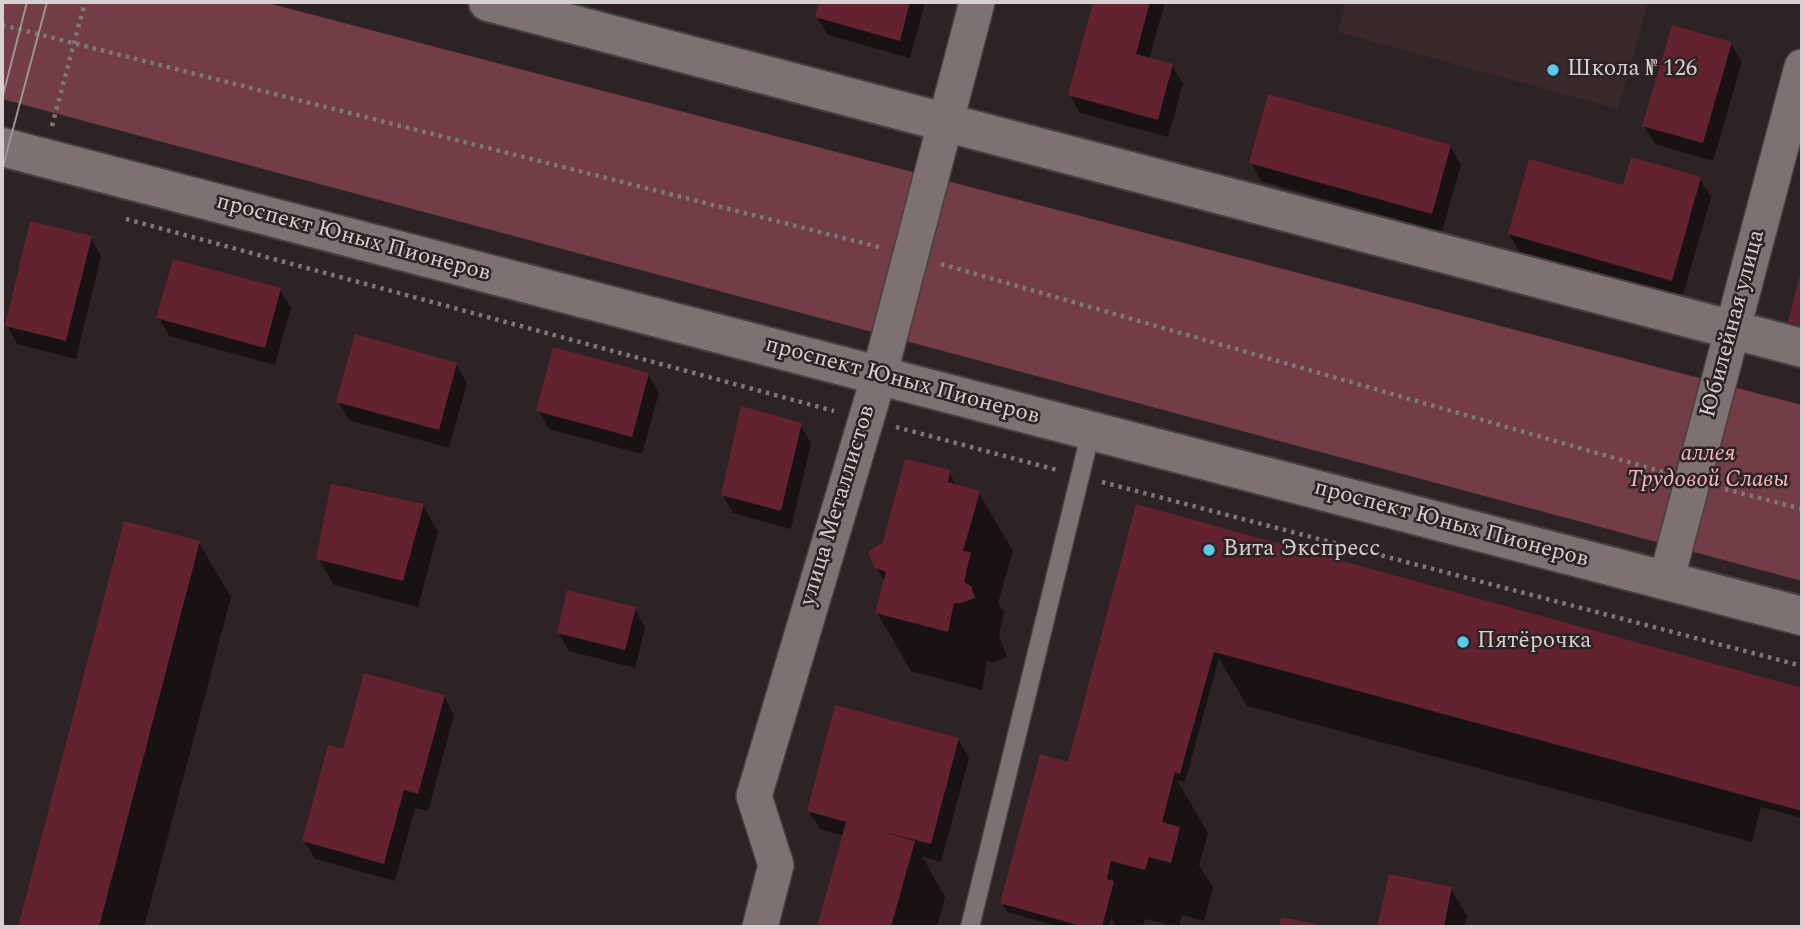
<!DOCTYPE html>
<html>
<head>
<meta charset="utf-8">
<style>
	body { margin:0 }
	#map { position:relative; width:1804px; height:929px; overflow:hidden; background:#2d2324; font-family:Spectral,serif }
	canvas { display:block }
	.frame { position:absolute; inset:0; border:4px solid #d7d0d0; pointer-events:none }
</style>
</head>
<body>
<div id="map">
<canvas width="1804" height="929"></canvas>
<div class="frame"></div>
</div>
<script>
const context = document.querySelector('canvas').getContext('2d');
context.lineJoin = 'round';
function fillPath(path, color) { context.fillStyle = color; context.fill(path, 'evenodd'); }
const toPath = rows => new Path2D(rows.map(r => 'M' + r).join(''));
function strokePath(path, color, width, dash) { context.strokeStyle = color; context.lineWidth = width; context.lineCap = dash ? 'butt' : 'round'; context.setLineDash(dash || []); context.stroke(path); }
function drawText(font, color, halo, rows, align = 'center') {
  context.font = font + ' Spectral,serif'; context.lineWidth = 5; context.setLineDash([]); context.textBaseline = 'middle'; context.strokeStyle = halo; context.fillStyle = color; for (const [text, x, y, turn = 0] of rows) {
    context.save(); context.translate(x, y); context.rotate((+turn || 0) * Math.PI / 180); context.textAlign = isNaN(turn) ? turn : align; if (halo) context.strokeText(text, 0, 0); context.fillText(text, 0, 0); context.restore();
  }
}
const built = toPath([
	[1346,2,1648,2,1618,109,1338,32]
]);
const green = toPath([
	[2,2,264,2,1802,405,1802,581,2,99]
]);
const shadow = toPath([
	[821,2,925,2,910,58,828,35,817,17],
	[1095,2,1165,2,1149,60,1172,66,1183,84,1168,137,1080,113,1070,95],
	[1731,44,1742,62,1713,161,1655,144,1644,126],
	[1450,146,1461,165,1442,232,1261,181,1251,163],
	[1700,179,1711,197,1682,298,1520,252,1509,234],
	[91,238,101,256,76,359,17,344,7,326],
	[1802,275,1802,341,1790,322],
	[280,290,291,308,275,365,169,336,158,317],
	[456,364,467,383,449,448,349,420,338,402],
	[648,374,659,393,642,454,549,429,538,410],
	[800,425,811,443,791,529,733,513,723,495],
	[949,472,957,487,979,493,1013,551,998,603,1004,612,999,636,1007,657,995,662,987,661,982,690,911,671,877,613,885,582,876,566,885,543],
	[423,505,438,532,418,607,334,585,318,558],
	[1137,506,1802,690,1802,818,1761,807,1752,842,1247,706,1219,658,1185,782,1177,780,1208,833,1199,865,1213,888,1204,921,1182,915,1179,927,1145,919,1143,927,1116,927,1111,918,1109,927,1061,927,1007,912,1002,903,1069,764],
	[125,523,199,543,231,597,144,927,20,927],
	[635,609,645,627,635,668,569,651,559,633],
	[444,696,454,715,428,811,415,808,395,881,315,859,304,841,344,751],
	[958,739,969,758,941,862,922,856,945,897,937,927,819,927,844,836,820,829,809,811],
	[1390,876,1451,889,1467,916,1464,927,1379,927]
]);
const building = toPath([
	[819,2,910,2,900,41,815,17],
	[1093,2,1150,2,1136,54,1173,64,1158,120,1068,95],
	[1672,25,1732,42,1703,143,1642,126],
	[1268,94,1451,145,1432,214,1249,163],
	[1631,157,1701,177,1672,281,1508,234,1529,159,1623,185],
	[30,221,92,236,66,341,5,326],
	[173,259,281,288,265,348,156,318],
	[1801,271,1802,271,1802,326,1788,322],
	[355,334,457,363,439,430,336,402],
	[553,347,649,373,632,437,536,411],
	[741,406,802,423,781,511,721,495],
	[905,459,950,470,948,482,980,491,963,551,971,552,964,582,971,586,975,598,961,603,954,603,948,632,875,613,886,572,874,567,868,552,883,542],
	[331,484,424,504,403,581,316,559],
	[1136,504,1802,688,1802,811,1214,652,1180,774,1175,772,1162,822,1180,827,1171,863,1149,857,1145,870,1111,861,1107,879,1114,881,1102,927,1084,927,1000,903,1040,754,1068,762],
	[124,521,200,541,99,927,18,927],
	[567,590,636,607,625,650,557,633],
	[364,673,445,695,418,794,404,790,384,864,302,841,328,745,343,749],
	[835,705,959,738,931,844,880,831,915,841,891,927,817,927,846,822,807,811],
	[1389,874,1452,887,1444,927,1377,927],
	[1281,917,1326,926,1326,927,1279,927]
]);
const path = toPath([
	[2,25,879,247],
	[52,126,85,2],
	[126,219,834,411],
	[941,264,1663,472],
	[896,427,1057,470],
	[1102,482,1802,666],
	[1725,489,1802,509]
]);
const service = toPath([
	[970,927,1091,431]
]);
const minor = toPath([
	[1666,581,1802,67],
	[760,927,776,865,754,796,879,376,977,2]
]);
const tertiary = toPath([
	[488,2,1802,348],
	[2,147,1802,616]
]);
const tram = toPath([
	[2,99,27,2],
	[2,170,47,2]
]);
const markers = [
	[1553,70,7,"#5cc7e7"],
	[1209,550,7,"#5cc7e7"],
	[1463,642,7,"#5cc7e7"]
];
const poiNames = [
	["Школа № 126",1567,70],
	["Вита Экспресс",1223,550],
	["Пятёрочка",1477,642]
];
const streetNames = [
	["проспект Юных Пионеров",353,239,15],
	["Юбилейная улица",1734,324,-75],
	["проспект Юных Пионеров",902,382,15],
	["улица Металлистов",839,506,-73],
	["проспект Юных Пионеров",1451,525,15]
];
const parkNames = [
	["аллея",1708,455],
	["Трудовой Славы",1708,481]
];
fillPath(built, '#3a292b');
fillPath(green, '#723d46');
fillPath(shadow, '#0007');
fillPath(building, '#622230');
strokePath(service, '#474040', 21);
strokePath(minor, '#474040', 38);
strokePath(tertiary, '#474040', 42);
strokePath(path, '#7f7777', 4.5, [3.5, 5]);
strokePath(service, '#7d7172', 18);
strokePath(minor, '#7d7172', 35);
strokePath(tertiary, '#7d7172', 38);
strokePath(tram, '#9c9494', 2);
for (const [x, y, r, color] of markers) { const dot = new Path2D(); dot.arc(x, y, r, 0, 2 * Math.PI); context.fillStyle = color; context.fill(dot); strokePath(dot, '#2d2324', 2.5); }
drawText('23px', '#d7d0d0', '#2d2324', poiNames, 'left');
drawText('23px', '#d7d0d0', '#2d2324', streetNames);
drawText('italic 23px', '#f7b7bf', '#2d2324', parkNames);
</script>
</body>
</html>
